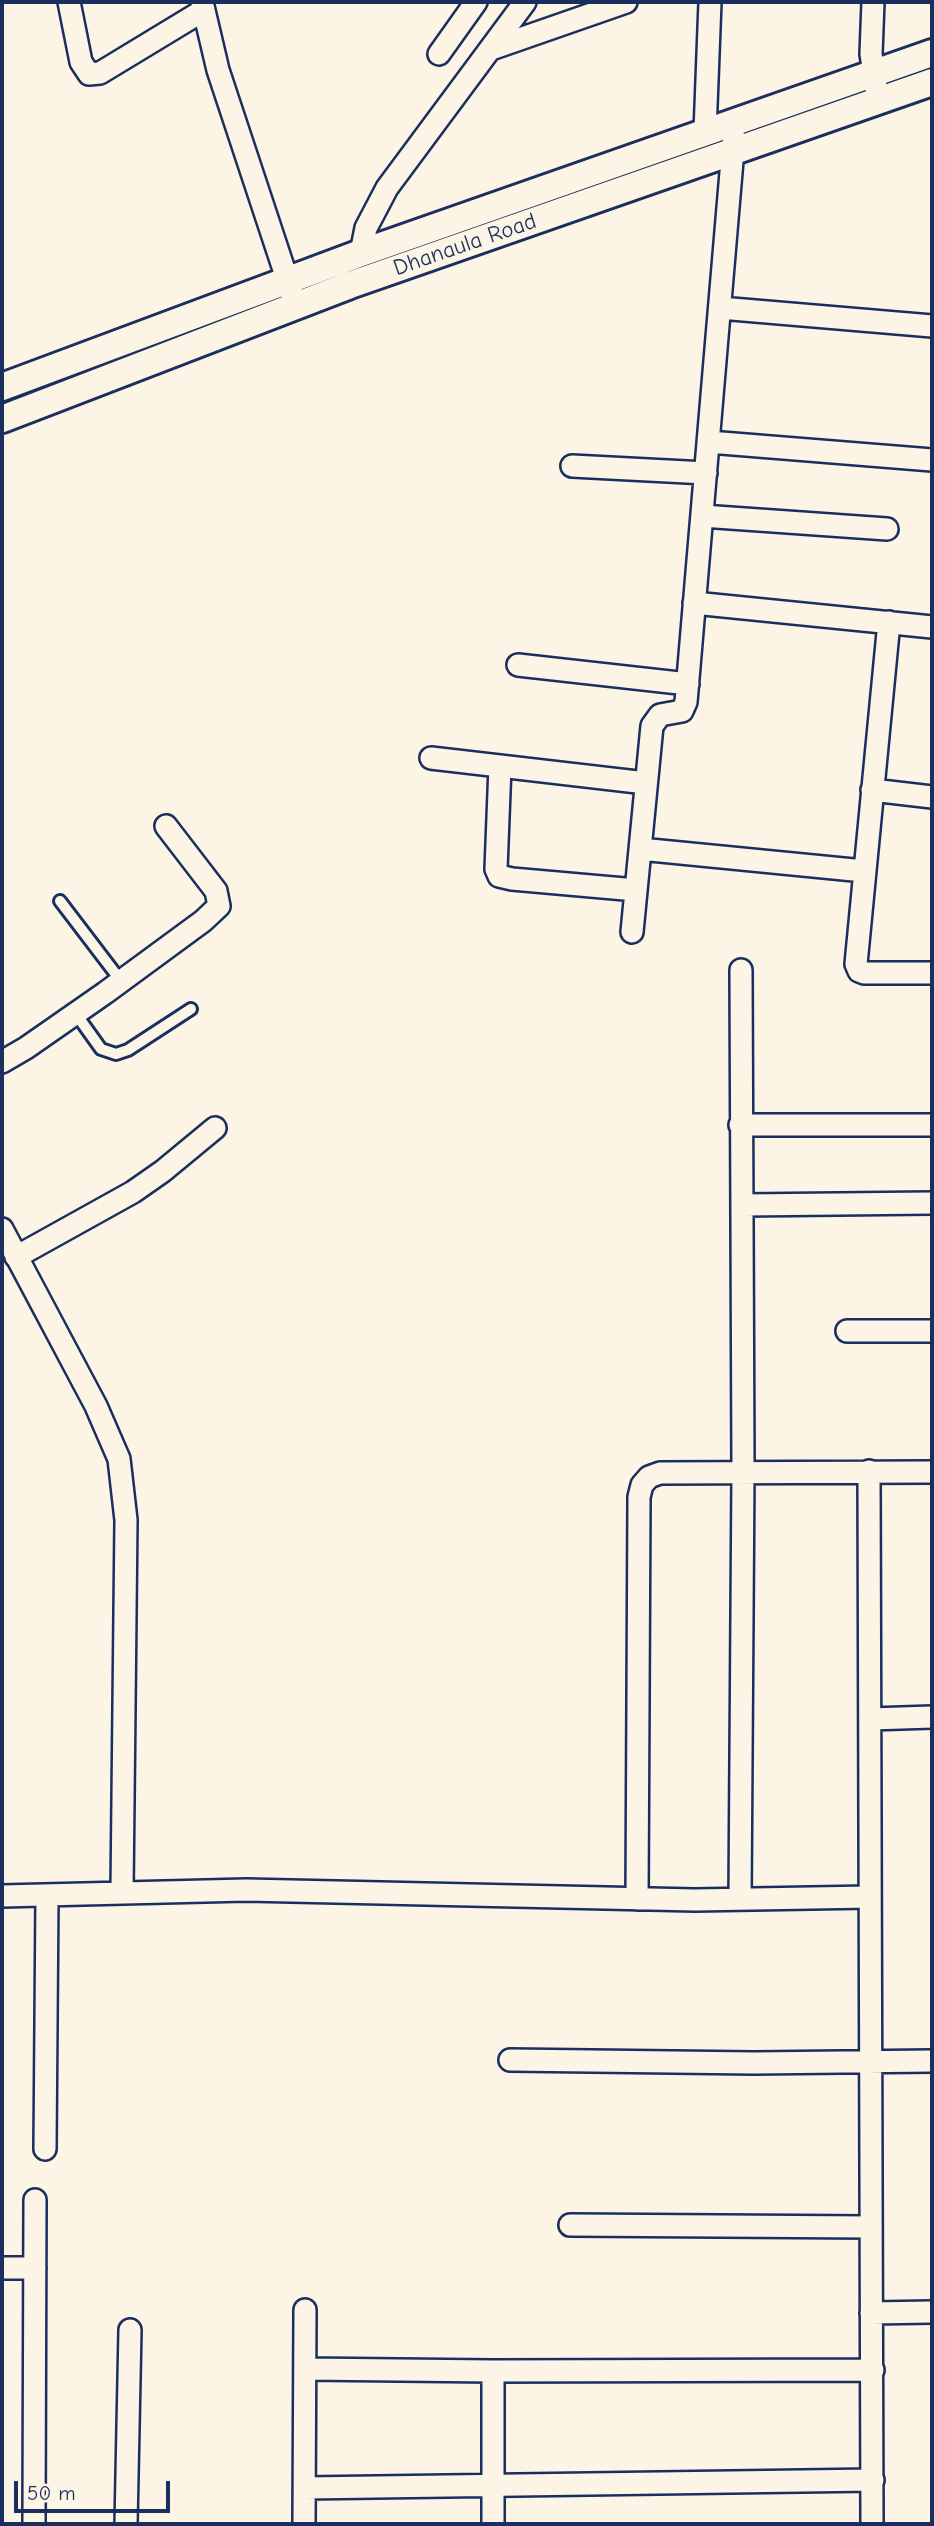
<!DOCTYPE html>
<html>
<head>
<meta charset="utf-8">
<style>
	body { margin:0 }
	#map { position:relative; width:934px; height:2526px; overflow:hidden; background:#fcf5e5; font-family:"Comic Neue",sans-serif }
	canvas { display:block }
	.frame { position:absolute; inset:0; border:4px solid #1b2f5e; pointer-events:none }
	.scale { position:absolute; left:14px; top:2481px; width:156px; height:32px; box-sizing:border-box; border:4px solid #1b2f5e; border-top:0; padding-left:9px; font-size:21px; line-height:24px; white-space:nowrap; color:#1b2f5e; -webkit-text-stroke:5px #fcf5e5; paint-order:stroke }
</style>
</head>
<body>
<div id="map">
<canvas width="934" height="2526"></canvas>
<div class="frame"></div>
<div class="scale">50 m</div>
</div>
<script>
const context = document.querySelector('canvas').getContext('2d');
context.lineJoin = 'round';
const toPath = rows => new Path2D(rows.map(r => 'M' + r).join(''));
function strokePath(path, color, width, dash) { context.strokeStyle = color; context.lineWidth = width; context.lineCap = dash ? 'butt' : 'round'; context.setLineDash(dash || []); context.stroke(path); }
function drawText(font, color, halo, rows, align = 'center') {
  context.font = font + ' "Comic Neue",sans-serif'; context.lineWidth = 5; context.setLineDash([]); context.textBaseline = 'middle'; context.strokeStyle = halo; context.fillStyle = color; for (const [text, x, y, turn = 0] of rows) {
    context.save(); context.translate(x, y); context.rotate((+turn || 0) * Math.PI / 180); context.textAlign = isNaN(turn) ? turn : align; if (halo) context.strokeText(text, 0, 0); context.fillText(text, 0, 0); context.restore();
  }
}
const service = toPath([
	[60,901,121,981],
	[76,1014,101,1049,116,1054,128,1050,191,1009]
]);
const minor = toPath([
	[69,2,81,62,89,74,100,73,204,10],
	[202,2,218,70,296,306],
	[873,2,871,54,878,101],
	[491,49,626,2],
	[439,54,476,2],
	[705,132,710,2],
	[361,253,366,228,387,188,525,2],
	[720,308,932,326],
	[709,442,932,460],
	[572,466,706,473],
	[702,516,887,529],
	[694,603,932,627],
	[889,622,856,964,859,971,864,973,932,973],
	[518,665,688,684],
	[431,758,646,783],
	[500,766,496,869,499,876,512,879,636,890],
	[872,790,932,797],
	[640,849,864,871],
	[632,932,652,726,660,715,682,711,686,702,734,137],
	[2,1062,26,1048,105,993,203,921,219,906,216,891,166,826],
	[740,1125,932,1125],
	[743,1205,932,1203],
	[2,1229,96,1406,119,1459,126,1520,122,1892],
	[16,1257,133,1192,163,1171,215,1128],
	[847,1331,932,1331],
	[869,1471,872,2524],
	[870,1719,932,1717],
	[2,1896,246,1890,695,1900,870,1897],
	[637,1899,639,1497,642,1485,649,1477,660,1473,932,1472],
	[740,1899,743,1471,741,970],
	[510,2060,754,2063,932,2061],
	[45,2149,47,1895],
	[570,2225,870,2227],
	[2,2268,35,2268],
	[871,2313,932,2312],
	[305,2369,493,2371,873,2370],
	[493,2371,493,2524],
	[305,2488,873,2480],
	[34,2524,35,2200],
	[126,2524,130,2330],
	[304,2524,305,2310]
]);
const tertiary = toPath([
	[2,387,361,253,932,53],
	[2,419,350,285,932,82]
]);
const streetNames = [
	["Dhanaula Road",465,245,-19]
];
strokePath(service, '#1b2f5e', 16);
strokePath(minor, '#1b2f5e', 26);
strokePath(tertiary, '#1b2f5e', 32);
strokePath(service, '#fcf5e5', 10);
strokePath(minor, '#fcf5e5', 21);
strokePath(tertiary, '#fcf5e5', 26);
drawText('23px', '#1b2f5e', '#fcf5e5', streetNames);
</script>
</body>
</html>
